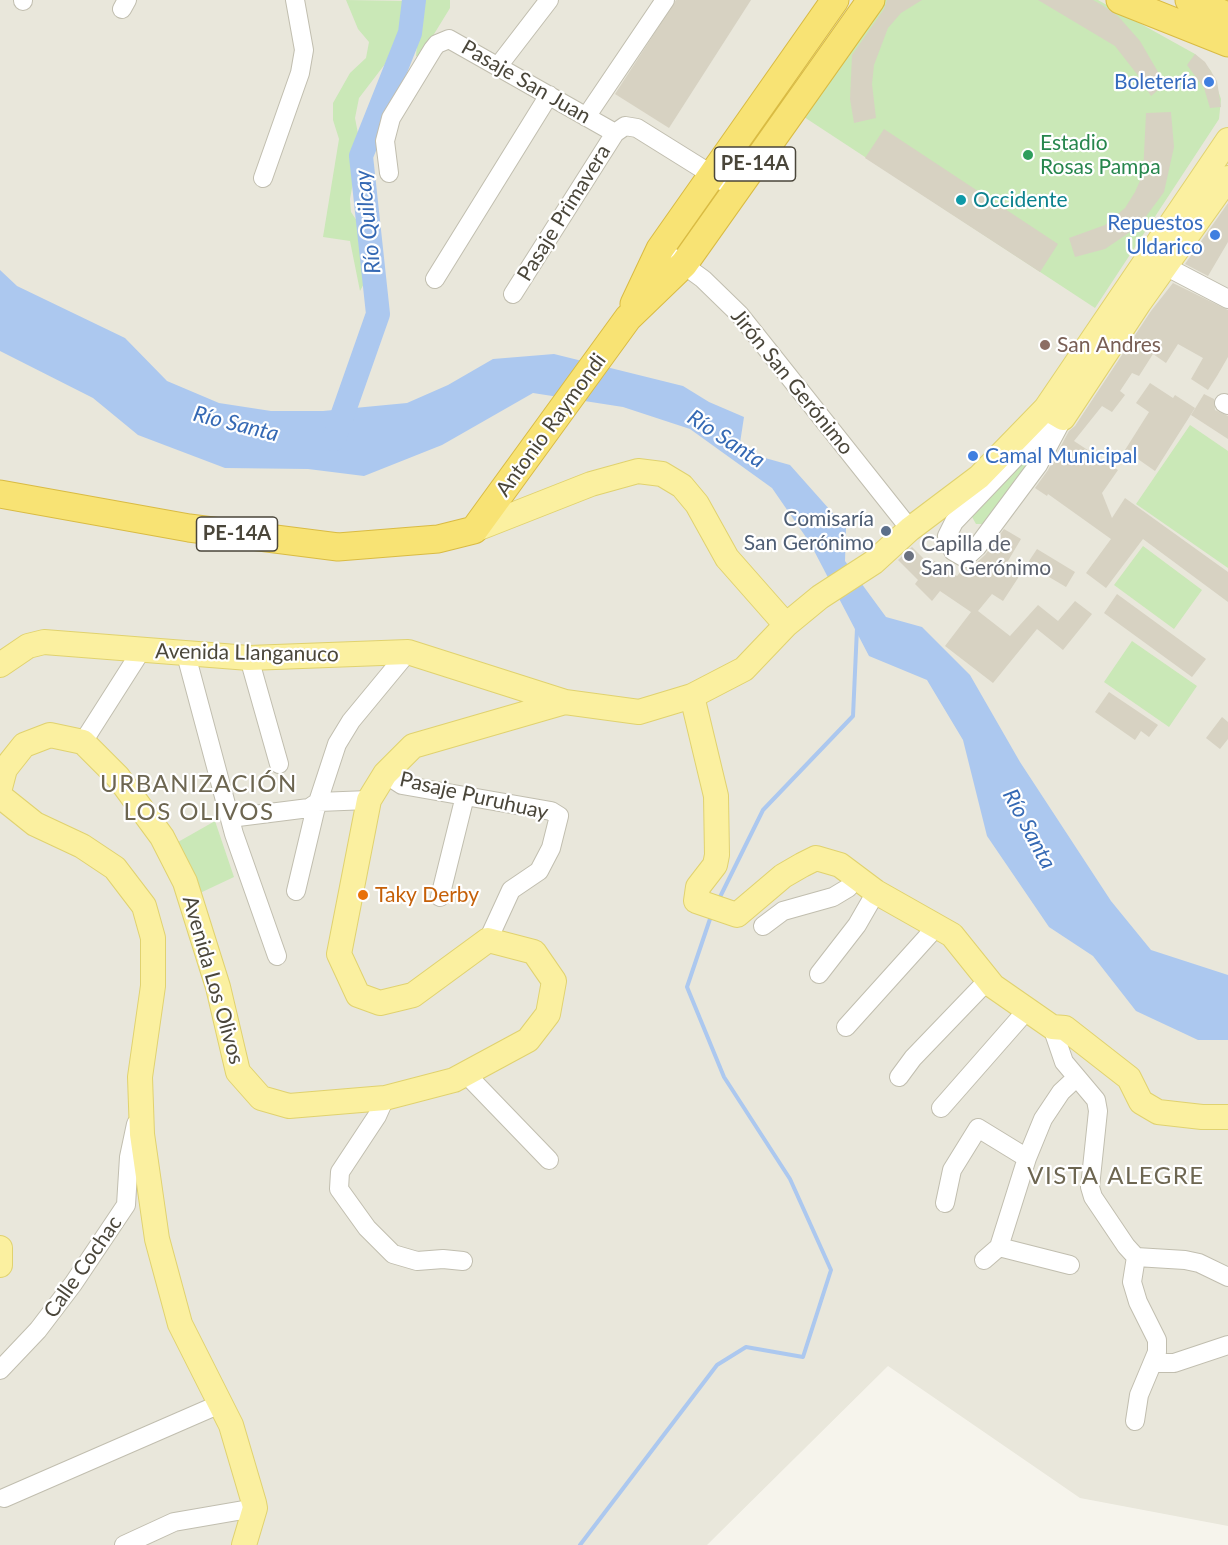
<!DOCTYPE html>
<html>
<head>
<meta charset="utf-8">
<style>
	body { margin:0 }
	canvas { display:block; background:#f6f4ec }
</style>
</head>
<body>
<canvas width="1228" height="1545"></canvas>
<script>
const context = document.querySelector('canvas').getContext('2d');
context.lineJoin = 'round';
function fillPath(path, color) { context.fillStyle = color; context.fill(path, 'evenodd'); }
const toPath = rows => new Path2D(rows.map(r => 'M' + r).join(''));
function strokePath(path, color, width, dash) { context.strokeStyle = color; context.lineWidth = width; context.lineCap = dash ? 'butt' : 'round'; context.setLineDash(dash || []); context.stroke(path); }
function drawText(font, color, halo, rows, align = 'center') {
  context.font = font + ' Lato,sans-serif'; context.lineWidth = 4.5; context.setLineDash([]); context.textBaseline = 'middle'; context.strokeStyle = halo; context.fillStyle = color; for (const [text, x, y, turn = 0] of rows) {
    context.save(); context.translate(x, y); context.rotate((+turn || 0) * Math.PI / 180); context.textAlign = isNaN(turn) ? turn : align; if (halo) context.strokeText(text, 0, 0); context.fillText(text, 0, 0); context.restore();
  }
}
const residential = toPath([
	[0,0,1228,0,1228,1526,1080,1498,888,1366,707,1545,0,1545]
]);
const green = toPath([
	[346,0,406,1,404,20,395,51,359,98,355,118,360,144,350,199,351,212,357,221,367,260,368,276,360,291,350,241,323,237,339,139,333,120,333,103,350,73,366,58,369,42,358,29],
	[421,0,450,0,450,8,420,57,416,56],
	[881,0,1098,0,1195,54,1211,71,1221,99,1219,119,1095,308,801,115],
	[1190,425,1228,451,1228,568,1136,504],
	[1045,441,987,524,976,524,971,515],
	[1143,546,1202,590,1174,629,1114,585],
	[1132,641,1197,686,1169,727,1104,682],
	[215,821,234,877,200,893,178,842]
]);
const water = toPath([
	[0,270,17,286,125,338,167,381,219,403,271,411,323,411,407,403,448,385,493,359,554,354,683,386,709,402,744,417,740,443,758,456,790,465,846,528,845,561,886,617,922,627,970,675,1020,762,1111,901,1151,950,1228,975,1228,1040,1198,1040,1136,1011,1093,956,1049,927,987,836,963,740,927,680,869,656,810,543,772,488,690,429,623,407,533,393,442,445,364,476,308,469,225,468,138,435,93,398,0,351]
]);
const stream = toPath([
	[718,901,763,810,853,716,857,628],
	[580,1545,717,1365,746,1347,803,1357,831,1270,790,1179,724,1077,687,987,711,916]
]);
const river = toPath([
	[334,439,378,314,361,156,410,33,414,0]
]);
const building = toPath([
	[676,0,751,0,669,128,615,94],
	[887,0,922,0,901,13,888,28,874,65,872,84,876,118,854,123,850,99,852,55,884,9],
	[1038,0,1093,0,1102,5,1118,16,1140,41,1165,84,1151,96,1140,78,1115,46],
	[1195,54,1205,62,1217,81,1221,107,1210,108,1204,88,1187,65],
	[1171,112,1174,147,1164,192,1139,226,1105,249,1075,257,1069,238,1105,225,1125,208,1135,192,1143,174,1146,113],
	[884,129,1058,244,1040,272,865,158],
	[1228,203,1228,242,1208,276,1185,264],
	[1173,283,1228,310,1228,357,1217,376,1208,390,1191,379,1203,358,1178,344,1166,363,1153,354,1139,376,1132,373,1120,391,1125,395,1112,412,1102,406,1074,441,1118,470,1102,493,1112,518,1125,498,1228,572,1228,602,1143,539,1106,588,1086,573,1111,539,1048,494,1047,496,1035,488,1048,470,1069,431,1075,426,1151,311],
	[1150,383,1173,398,1175,395,1195,408,1155,471,1125,450,1149,412,1136,403],
	[1204,394,1214,399,1215,410,1228,416,1228,439,1191,415],
	[1004,529,1021,539,1005,566,1020,575,1003,601,992,594,978,611,1010,636,1038,605,1058,621,1075,601,1092,614,1063,650,1037,629,993,683,945,646,971,612,940,591,932,601,915,584,918,580,898,560,912,547,930,565,934,561,957,576,963,569,972,567,985,555],
	[1037,549,1075,572,1066,587,1027,564],
	[1117,594,1206,659,1192,677,1104,613],
	[1109,692,1158,725,1149,737,1141,731,1135,740,1095,712],
	[1222,717,1228,722,1228,739,1220,749,1206,738]
]);
const minor = toPath([
	[23,1,23,0],
	[122,9,127,0],
	[499,65,549,0],
	[586,117,665,0],
	[389,173,385,141,391,118,433,49,437,44,449,39,615,133,625,126,637,128,722,181],
	[263,178,300,73,304,50,295,0],
	[674,258,703,279,740,315,910,529],
	[1165,266,1228,299],
	[435,279,549,95],
	[513,294,615,133],
	[1224,403,1228,405],
	[1057,414,954,522,947,536,953,551,965,558,977,547,1038,465,1063,418],
	[185,651,234,834,277,956],
	[249,658,279,764],
	[83,742,141,651],
	[385,774,402,785,551,811,559,816,551,848,539,871,511,890,488,940],
	[230,818,309,808,318,802,369,800],
	[296,891,315,811,337,744,351,721,408,652],
	[440,897,465,796],
	[763,926,783,911,833,897,848,888,857,877],
	[819,974,857,925,876,892],
	[846,1027,937,926],
	[1052,1027,1064,1062,1096,1100,1098,1111,1090,1187,1093,1197,1126,1246,1136,1257,1185,1260,1199,1263,1228,1277],
	[466,1074,549,1160],
	[899,1077,913,1058,988,980],
	[385,1098,377,1116,340,1172,339,1189,367,1228,393,1254,417,1261,443,1259,463,1261],
	[941,1108,1027,1010],
	[945,1203,952,1170,978,1128,1027,1158],
	[999,1247,1070,1265],
	[984,1260,999,1247,1027,1158,1043,1119,1061,1092,1076,1078],
	[1153,1363,1174,1363,1228,1345],
	[0,1370,38,1330,73,1284,126,1205,129,1157,136,1124],
	[1135,1421,1139,1395,1157,1352,1157,1340,1138,1302,1132,1282,1136,1257],
	[4,1498,220,1404],
	[124,1545,174,1522,255,1508]
]);
const major = toPath([
	[1046,408,1063,418,1139,303,1228,178],
	[474,530,591,484,638,471,662,474,682,486,697,504,727,558,786,625],
	[0,665,28,646,44,642,249,658,408,652,565,702],
	[692,696,716,796,717,855,715,865,698,887,696,901,737,915,783,876,802,865,816,858,840,865,876,892,952,935,993,986,1052,1027,1065,1028,1129,1078,1141,1102,1158,1112,1202,1117,1228,1117],
	[0,788,5,769,24,745,50,735,83,742,118,777,162,837,185,882,218,987,238,1072,261,1098,289,1106,385,1098,454,1080,528,1040,548,1014,554,981,534,952,488,940,413,995,380,1003,358,995,339,954,369,800,385,774,413,746,565,702,639,712,692,696,744,669,786,625,820,597,874,562,910,529,979,477,1046,408,1228,140],
	[0,796,35,824,82,846,115,868,144,906,153,938,153,986,140,1077,142,1134,157,1239,180,1324,231,1425,254,1503,255,1508,244,1545],
	[0,1248,0,1265]
]);
const highway = toPath([
	[1120,0,1228,43],
	[1189,0,1228,16],
	[634,304,660,249,835,0],
	[0,494,189,528,338,547,438,539,474,530,628,318,684,264,871,0]
]);
const markers = [
	[1209,82,6,"#3f7fe0"],
	[1028,155,6,"#2e9e5b"],
	[961,200,6,"#0f9aa8"],
	[1215,235,6,"#3f7fe0"],
	[1045,345,6,"#8d6e63"],
	[973,456,6,"#3f7fe0"],
	[886,531,6,"#5c6f8a"],
	[909,556,6,"#6b7280"],
	[363,895,6,"#e8710a"]
];
const shields = [
	[755,164,81],
	[237,534,81]
];
const shieldNames = [
	["PE-14A",755,164],
	["PE-14A",237,534]
];
const streetNames = [
	["Pasaje San Juan",526,82,30],
	["Pasaje Primavera",564,213,-58],
	["Jirón San Gerónimo",792,382,51],
	["Antonio Raymondi",551,425,-54],
	["Avenida Llanganuco",247,653,1],
	["Pasaje Puruhuay",474,796,13],
	["Avenida Los Olivos",213,980,74],
	["Calle Cochac",83,1267,-55]
];
const shopNames = [
	["Boletería",1197,82],
	["Repuestos",1203,223],
	["Uldarico",1203,247],
	["Camal Municipal",985,456,"left"]
];
const leisureNames = [
	["Estadio",1040,143],
	["Rosas Pampa",1040,167]
];
const cultureNames = [
	["Occidente",973,200]
];
const educationNames = [
	["San Andres",1057,345]
];
const serviceNames = [
	["Comisaría",874,519],
	["San Gerónimo",874,543]
];
const worshipNames = [
	["Capilla de",921,544],
	["San Gerónimo",921,568]
];
const foodNames = [
	["Taky Derby",375,895]
];
const waterNames = [
	["Río Quilcay",368,222,-96],
	["Río Santa",236,424,14],
	["Río Santa",726,439,33],
	["Río Santa",1029,829,62]
];
const quarterNames = [
	["URBANIZACIÓN",199,784],
	["LOS OLIVOS",199,812],
	["VISTA ALEGRE",1116,1176]
];
fillPath(residential, '#e9e7db');
fillPath(green, '#cae8b7');
fillPath(water, '#acc8ef');
strokePath(stream, '#acc8ef', 4);
strokePath(river, '#acc8ef', 24);
fillPath(building, '#d7d2c2');
strokePath(minor, '#c1beaf', 20);
strokePath(major, '#e0d26f', 26);
strokePath(highway, '#d9bb43', 29);
strokePath(minor, '#fff', 18);
strokePath(major, '#fbf0a0', 24);
strokePath(highway, '#f8e374', 27);
for (const [x, y, r, color] of markers) { const dot = new Path2D(); dot.arc(x, y, r, 0, 2 * Math.PI); context.fillStyle = color; context.fill(dot); strokePath(dot, '#fff', 2); }
for (const [x, y, w] of shields) { const box = new Path2D(); box.roundRect(x - w / 2, y - 17, w, 34, 4.5); context.fillStyle = '#fff'; context.fill(box); strokePath(box, '#4a463a', 1.5); }
drawText('bold 20px', '#4a463a', null, shieldNames);
drawText('21px', '#4a463a', '#fff', streetNames);
drawText('21px', '#366cbe', '#fff', shopNames, 'right');
drawText('21px', '#27864d', '#fff', leisureNames, 'left');
drawText('21px', '#0d838f', '#fff', cultureNames, 'left');
drawText('21px', '#785e54', '#fff', educationNames, 'left');
drawText('21px', '#4e5e75', '#fff', serviceNames, 'right');
drawText('21px', '#5b616d', '#fff', worshipNames, 'left');
drawText('21px', '#c56008', '#fff', foodNames, 'left');
drawText('italic 22px', '#3569b4', '#fff', waterNames);
context.letterSpacing = '1.5px';
drawText('24px', '#6d6651', '#fff', quarterNames);
context.letterSpacing = '0px';
</script>
</body>
</html>
